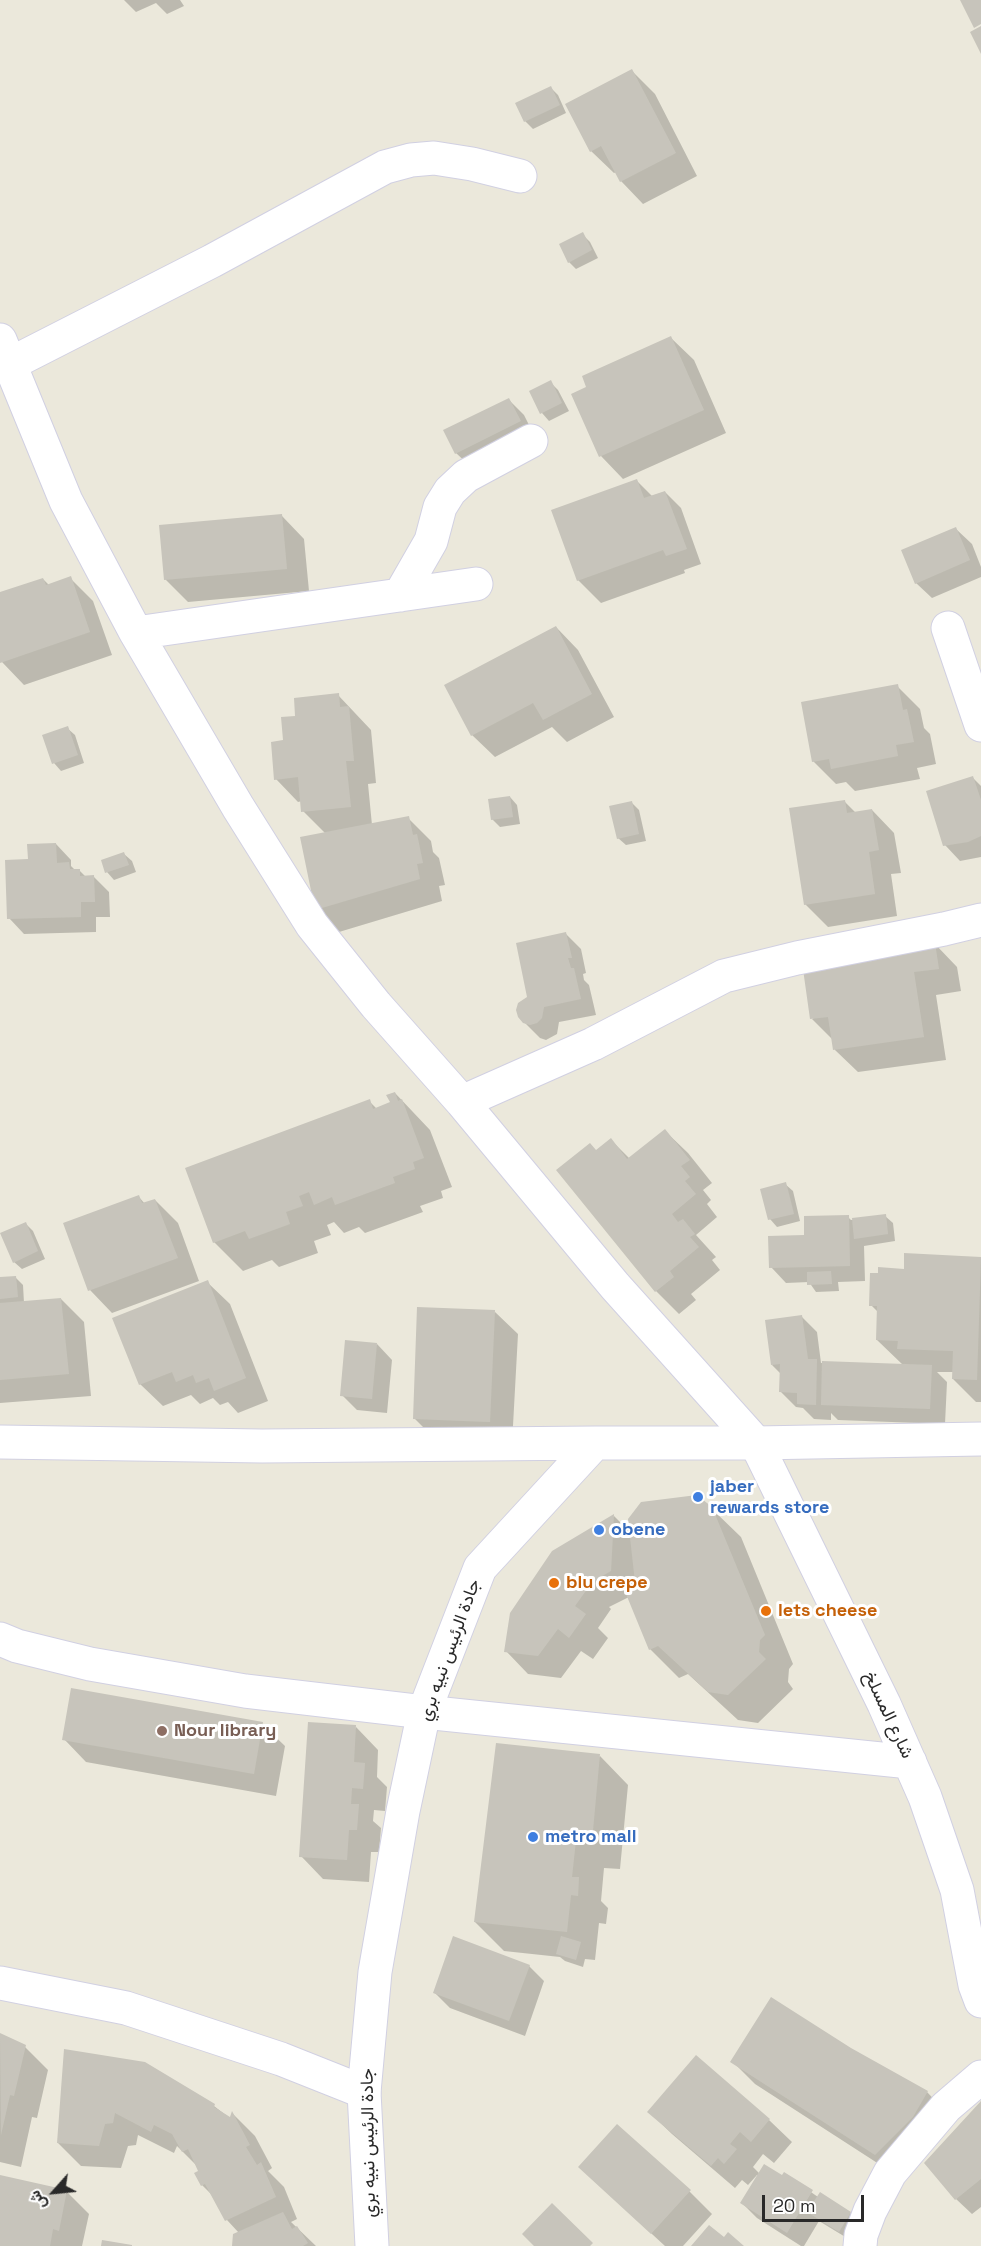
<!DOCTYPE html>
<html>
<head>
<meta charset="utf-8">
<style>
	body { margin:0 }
	#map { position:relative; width:981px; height:2246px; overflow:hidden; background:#ebe8db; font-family:"Space Grotesk",Vazirmatn,sans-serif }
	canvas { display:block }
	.north { position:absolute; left:24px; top:2162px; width:60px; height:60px; -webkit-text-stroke:4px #fff; paint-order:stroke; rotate:243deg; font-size:16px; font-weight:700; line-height:24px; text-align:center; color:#292929 }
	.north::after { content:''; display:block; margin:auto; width:21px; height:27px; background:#292929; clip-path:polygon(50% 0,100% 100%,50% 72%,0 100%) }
	.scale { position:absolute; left:762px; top:2195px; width:102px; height:27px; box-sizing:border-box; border:3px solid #292929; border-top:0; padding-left:8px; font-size:18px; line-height:21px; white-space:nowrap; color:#292929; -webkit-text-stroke:4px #fff; paint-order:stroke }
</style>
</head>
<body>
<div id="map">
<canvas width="981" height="2246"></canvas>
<div class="north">ش</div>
<div class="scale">20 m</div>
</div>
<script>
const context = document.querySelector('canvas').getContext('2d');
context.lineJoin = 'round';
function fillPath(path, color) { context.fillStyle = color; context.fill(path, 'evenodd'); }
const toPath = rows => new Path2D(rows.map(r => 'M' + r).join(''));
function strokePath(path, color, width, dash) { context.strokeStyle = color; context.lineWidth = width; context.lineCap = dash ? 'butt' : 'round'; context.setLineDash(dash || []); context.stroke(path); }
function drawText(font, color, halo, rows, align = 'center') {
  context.font = font + ' "Space Grotesk",Vazirmatn,sans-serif'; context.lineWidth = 6; context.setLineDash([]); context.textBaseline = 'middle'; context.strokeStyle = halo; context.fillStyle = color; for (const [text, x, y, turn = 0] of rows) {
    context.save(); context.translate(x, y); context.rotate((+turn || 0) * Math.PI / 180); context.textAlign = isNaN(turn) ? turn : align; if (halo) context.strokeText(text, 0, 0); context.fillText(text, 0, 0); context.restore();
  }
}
const shadow = toPath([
	[124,0,180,0,184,6,167,14,156,3,136,12],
	[632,71,655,94,697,176,643,204,621,181,616,172,614,173,591,151],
	[551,88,558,95,566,113,533,129,525,121],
	[582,234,590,242,598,258,576,269,569,262],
	[671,338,694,360,726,433,623,479,601,456,588,388],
	[550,382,558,390,569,411,549,421,542,413],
	[508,399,524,415,535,437,472,468,456,453],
	[637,481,653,497,665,492,681,508,701,564,684,570,685,573,601,603,578,580],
	[282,516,304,539,309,591,188,602,165,579],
	[956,529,972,544,981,567,981,577,932,598,916,583],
	[70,578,93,601,112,655,24,685,2,662,0,658,0,594,43,579,49,585],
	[556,627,578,650,614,717,567,742,552,727,495,757,472,735],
	[897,686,920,709,924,728,930,734,936,764,917,768,920,779,855,791,846,782,836,784,813,761],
	[338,695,371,730,376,783,368,784,372,825,408,818,431,841,433,852,439,858,445,885,439,886,442,901,339,932,317,909,326,834,303,811,302,801,298,802,276,779,285,742,297,717],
	[67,728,75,735,84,763,61,771,54,763],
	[973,778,981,786,981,857,960,861,945,845],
	[510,797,517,805,520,824,500,827,492,819],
	[631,802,639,810,646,841,626,845,618,838],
	[845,802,856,813,872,810,894,833,901,873,891,874,897,916,828,927,805,904],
	[56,844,71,860,71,866,75,870,79,870,86,877,94,877,109,892,110,917,96,917,96,932,24,934,9,918,29,861],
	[124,854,132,861,136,872,114,880,107,872],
	[566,934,581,949,586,973,583,974,584,980,589,985,596,1015,559,1022,557,1034,546,1040,540,1038,519,1017],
	[935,944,957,967,961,991,936,995,946,1060,858,1072,835,1050,834,1041,812,1019],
	[395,1093,430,1130,452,1187,441,1191,443,1198,420,1206,423,1212,365,1233,359,1227,344,1233,334,1222,327,1225,331,1235,314,1241,318,1253,279,1267,272,1260,243,1271,214,1242,369,1101,377,1109,392,1103],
	[665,1131,688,1153,712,1183,703,1190,711,1200,707,1204,717,1217,696,1235,716,1257,712,1260,720,1270,691,1294,696,1300,679,1314,656,1291,597,1152,611,1140,630,1159],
	[785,1184,793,1191,800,1221,777,1227,770,1219],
	[139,1197,145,1204,155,1200,178,1223,199,1281,112,1313,90,1290],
	[885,1216,893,1223,895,1241,864,1246,865,1281,838,1282,839,1291,816,1292,809,1282,786,1283,771,1267,806,1237,848,1217,851,1220],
	[25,1223,33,1231,45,1259,22,1269,14,1262],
	[906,1255,981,1258,981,1402,976,1402,953,1379,953,1372,937,1372,947,1382,945,1424,838,1420,831,1413,831,1420,814,1419,803,1408,796,1407,781,1392,781,1374,772,1365,802,1317,817,1332,821,1363,903,1365,877,1340,878,1312,871,1305,905,1270],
	[15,1277,23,1285,24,1303,61,1299,84,1322,91,1396,0,1403,0,1279],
	[207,1282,230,1304,268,1401,238,1413,228,1402,220,1405,213,1398,200,1404,191,1395,163,1406,140,1384],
	[495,1312,518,1334,512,1444,437,1441,414,1418],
	[377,1344,392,1360,387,1413,357,1410,342,1395],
	[711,1508,741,1537,793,1664,789,1669,788,1682,793,1689,758,1723,738,1720,688,1674,679,1678,650,1649,629,1597,609,1607,611,1609,598,1628,608,1638,593,1659,581,1651,561,1678,528,1674,506,1651,614,1516,631,1533],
	[262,1724,285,1746,276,1796,86,1762,64,1739],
	[356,1727,378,1750,377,1777,387,1787,385,1811,374,1810,373,1821,381,1828,379,1852,371,1852,369,1882,323,1879,301,1856],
	[600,1756,628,1785,620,1869,604,1868,601,1901,608,1908,606,1924,599,1923,595,1960,585,1959,583,1967,565,1961,560,1957,504,1951,475,1922],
	[529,1966,544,1981,525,2036,450,2008,435,1993],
	[0,2035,25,2047,48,2070,37,2118,32,2117,21,2167,0,2162],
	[66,2051,214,2106,231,2119,233,2114,255,2136,272,2168,268,2171,284,2187,297,2219,291,2222,316,2246,233,2246,239,2233,227,2220,215,2198,202,2185,197,2166,177,2146,174,2153,138,2135,136,2145,128,2146,121,2168,81,2166,58,2143],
	[732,2061,927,2092,949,2115,899,2177,755,2084],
	[981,2103,981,2207,972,2214,956,2199],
	[649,2112,769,2120,792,2142,774,2163,763,2154,753,2167,760,2174,783,2178,785,2174,818,2197,850,2213,858,2220,847,2238,819,2221,804,2246,801,2246,757,2218,742,2203,758,2176,757,2175,748,2185,742,2180,735,2188,672,2134],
	[0,2177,66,2191,89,2214,82,2246,0,2246],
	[603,2189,689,2191,712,2214,683,2246,665,2246]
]);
const building = toPath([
	[960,0,981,0,981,24,974,28],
	[981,26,981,54,970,32],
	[632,69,676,153,620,182,601,146,590,152,565,104],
	[551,86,560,105,524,122,515,103],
	[583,232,592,250,568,263,559,244],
	[671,336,704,410,599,457,571,394,586,387,582,376],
	[551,380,562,403,540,414,529,391],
	[509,398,521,421,455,454,443,430],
	[637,479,644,498,665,491,687,549,666,556,663,550,577,581,551,510],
	[282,514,287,569,164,580,159,525],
	[956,527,970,560,915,584,901,550],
	[71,576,90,632,0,663,0,592,43,578,46,585],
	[556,626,592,694,543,720,533,703,471,736,444,685],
	[898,684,903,710,907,709,914,742,896,745,898,756,831,769,829,759,812,762,801,702],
	[339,693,340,707,349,706,354,761,346,761,351,807,301,812,298,777,274,780,271,742,283,740,281,717,295,716,294,698],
	[68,726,78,755,52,764,42,735],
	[973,776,981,800,981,836,968,842,943,846,926,791],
	[510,796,513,817,491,820,488,799],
	[845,800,847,813,872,809,879,850,869,852,875,894,804,905,789,808],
	[632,801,639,834,617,839,609,806],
	[409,816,413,835,417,834,423,863,417,864,420,879,315,910,300,837],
	[56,843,57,863,69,862,70,869,80,869,80,876,94,875,95,902,81,902,81,917,7,919,5,860,28,859,27,844],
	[124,852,129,865,105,873,101,860],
	[566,932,572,958,568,958,571,968,574,968,581,999,544,1007,542,1018,537,1023,530,1025,523,1023,518,1017,516,1010,518,1003,527,997,516,943],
	[935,943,939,969,914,972,924,1037,833,1050,828,1017,810,1019,802,962],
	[395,1092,398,1101,402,1099,424,1158,413,1162,415,1169,393,1177,395,1183,335,1205,332,1197,314,1205,309,1192,299,1196,303,1206,286,1212,290,1224,249,1239,245,1231,213,1243,185,1168,370,1099,373,1109,390,1102,386,1095],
	[665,1129,690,1160,681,1166,690,1177,685,1181,696,1194,672,1214,678,1222,683,1219,695,1234,690,1237,699,1247,670,1271,674,1277,655,1292,556,1170,590,1143,596,1150,611,1138,627,1159],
	[786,1182,794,1214,768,1220,760,1189],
	[139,1195,142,1203,155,1199,178,1258,88,1291,63,1223],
	[886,1214,888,1234,854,1239,852,1218],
	[849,1215,850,1266,769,1268,768,1236,804,1235,804,1216],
	[26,1222,38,1251,13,1263,0,1233],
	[904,1253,981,1257,977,1380,952,1379,953,1351,897,1349,898,1341,876,1340,877,1306,869,1306,870,1273,878,1273,878,1267,904,1269],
	[831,1271,832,1284,807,1285,807,1272],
	[16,1276,18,1297,0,1299,0,1277],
	[208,1280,246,1378,214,1391,209,1378,196,1383,193,1375,176,1382,172,1372,139,1385,112,1318],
	[61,1298,69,1374,0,1380,0,1303],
	[417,1307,495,1310,490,1422,413,1419],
	[802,1315,808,1359,817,1359,816,1405,797,1404,797,1393,779,1392,780,1364,771,1365,765,1320],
	[345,1340,377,1343,372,1399,340,1396],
	[822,1361,932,1365,930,1409,821,1405],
	[697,1495,712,1507,765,1635,760,1640,759,1652,766,1659,728,1695,708,1692,658,1646,649,1650,626,1594,634,1590,632,1585,635,1582,628,1519,641,1502],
	[614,1514,611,1571,588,1584,590,1585,575,1606,586,1614,569,1638,558,1629,538,1656,504,1652,510,1613,552,1551],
	[71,1688,263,1722,254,1774,62,1740],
	[308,1722,356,1725,354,1762,365,1763,363,1789,352,1788,351,1804,359,1804,357,1830,349,1830,347,1860,299,1857],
	[496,1743,600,1754,592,1841,576,1840,572,1877,579,1877,578,1896,571,1895,567,1932,474,1922],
	[453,1936,530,1965,509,2021,433,1993],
	[561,1936,581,1942,576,1960,556,1954],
	[771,1997,851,2048,928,2091,913,2117,875,2155,730,2062],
	[0,2033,26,2045,14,2096,10,2095,1,2135],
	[64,2049,145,2062,215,2104,214,2107,230,2117,232,2111,250,2145,246,2147,257,2165,261,2162,276,2197,225,2221,205,2184,201,2186,194,2173,198,2171,188,2149,182,2152,172,2134,154,2125,151,2132,115,2113,113,2123,105,2124,99,2146,57,2143],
	[696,2055,770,2119,751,2142,740,2132,730,2144,737,2149,724,2164,718,2158,711,2166,647,2112],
	[981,2101,981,2179,955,2200,924,2163],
	[617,2124,691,2190,651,2234,578,2167],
	[764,2164,782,2175,784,2172,813,2190,787,2233,740,2203],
	[0,2175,67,2190,59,2231,53,2229,50,2246,0,2246],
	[820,2192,851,2212,839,2232,807,2212],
	[552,2203,593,2243,590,2246,534,2246,522,2234],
	[283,2212,292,2229,297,2226,308,2243,303,2246,232,2246,233,2234],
	[709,2225,724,2237,728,2232,744,2246,691,2246],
	[102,2240,132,2245,132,2246,101,2246]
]);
const street = toPath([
	[0,340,66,501,136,633,238,807,312,925,376,1005,462,1102,615,1286,756,1443,884,1704,925,1797,957,1890,975,1985,981,2001],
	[10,364,212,261,385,167,411,160,434,158,472,164,520,176],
	[400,595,431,541,440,507,450,491,466,476,531,441],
	[948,628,981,725],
	[136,633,476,584],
	[462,1102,593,1044,724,976,797,958,944,929,981,920],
	[0,1639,17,1646,90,1664,245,1691,424,1712,910,1762],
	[0,1983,126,2008,281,2059,364,2092],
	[860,2246,861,2235,870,2211,890,2173,946,2107,981,2077]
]);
const secondary = toPath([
	[0,1442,262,1446,595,1443],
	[372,2246,364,2092,375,1972,403,1811,424,1712,480,1568,595,1443,756,1443,981,1439]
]);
const markers = [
	[698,1497,6,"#3f7fe0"],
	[599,1530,6,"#3f7fe0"],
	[554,1583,6,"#e8710a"],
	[766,1611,6,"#e8710a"],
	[162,1731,6,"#8d6e63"],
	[533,1837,6,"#3f7fe0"]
];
const shopNames = [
	["jaber",710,1487],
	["rewards store",710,1508],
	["obene",611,1530],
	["metro mall",545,1837]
];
const foodNames = [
	["blu crepe",566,1583],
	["lets cheese",778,1611]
];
const streetNames = [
	["جادة الرئيس نبيه بري",450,1650,-70],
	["شارع المسلخ",888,1715,65],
	["جادة الرئيس نبيه بري",369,2143,-91]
];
const educationNames = [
	["Nour library",174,1731]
];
fillPath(shadow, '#0003');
fillPath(building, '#c7c4bb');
strokePath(street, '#d1d0e2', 35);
strokePath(secondary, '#d1d0e2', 35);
strokePath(street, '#fff', 33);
strokePath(secondary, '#fff', 33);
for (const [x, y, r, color] of markers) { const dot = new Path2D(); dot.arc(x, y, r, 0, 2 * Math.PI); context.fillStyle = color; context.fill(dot); strokePath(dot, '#fff', 2); }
drawText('bold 18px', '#366cbe', '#fff', shopNames, 'left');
drawText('bold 18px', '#c56008', '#fff', foodNames, 'left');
drawText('18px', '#292929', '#fff', streetNames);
drawText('bold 18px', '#785e54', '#fff', educationNames, 'left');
</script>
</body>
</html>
